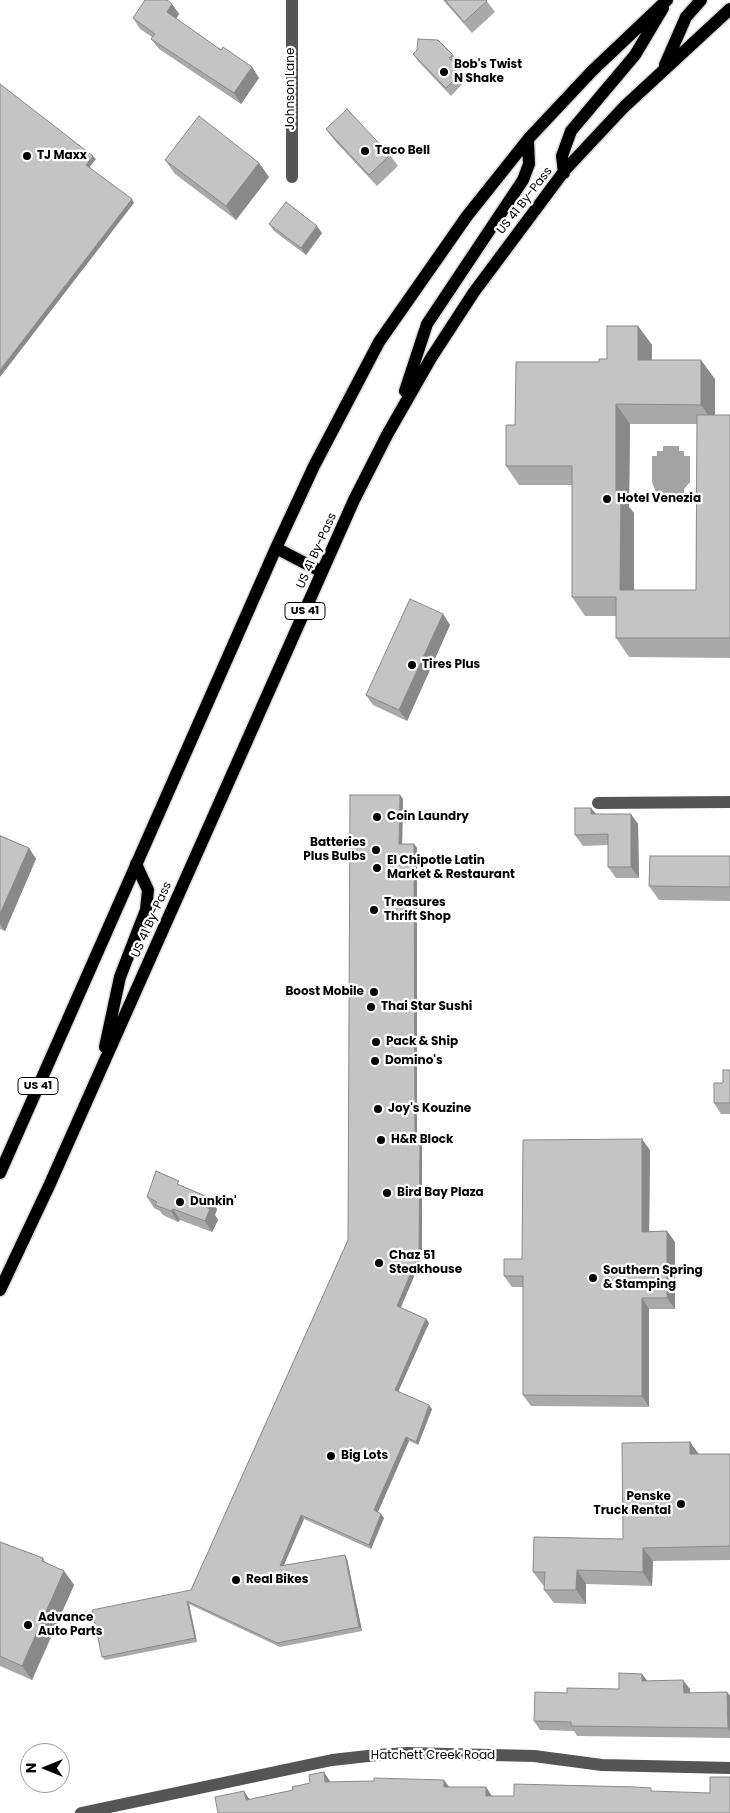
<!DOCTYPE html>
<html>
<head>
<meta charset="utf-8">
<style>
	body { margin:0 }
	#map { position:relative; width:730px; height:1813px; overflow:hidden; background:#fff; font-family:Poppins,sans-serif }
	canvas { display:block }
	.north { position:absolute; left:20px; top:1743px; width:50px; height:50px; box-sizing:border-box; background:#fff; border:1px solid #999; border-radius:50%; rotate:270deg; font-size:14px; font-weight:700; line-height:20px; text-align:center; color:#000 }
	.north::after { content:''; display:block; margin:auto; width:18px; height:22px; background:#000; clip-path:polygon(50% 0,100% 100%,50% 72%,0 100%) }
</style>
</head>
<body>
<div id="map">
<canvas width="730" height="1813"></canvas>
<div class="north">N</div>
</div>
<script>
const context = document.querySelector('canvas').getContext('2d');
context.lineJoin = 'round';
function fillPath(path, color) { context.fillStyle = color; context.fill(path, 'evenodd'); }
const toPath = rows => new Path2D(rows.map(r => 'M' + r).join(''));
function strokePath(path, color, width, dash) { context.strokeStyle = color; context.lineWidth = width; context.lineCap = dash ? 'butt' : 'round'; context.setLineDash(dash || []); context.stroke(path); }
function drawText(font, color, halo, rows, align = 'center') {
  context.font = font + ' Poppins,sans-serif'; context.lineWidth = 4.5; context.setLineDash([]); context.textBaseline = 'middle'; context.strokeStyle = halo; context.fillStyle = color; for (const [text, x, y, turn = 0] of rows) {
    context.save(); context.translate(x, y); context.rotate((+turn || 0) * Math.PI / 180); context.textAlign = isNaN(turn) ? turn : align; if (halo) context.strokeText(text, 0, 0); context.fillText(text, 0, 0); context.restore();
  }
}
const water = toPath([
	[663,446,679,446,679,451,684,451,684,456,690,456,690,482,684,489,684,494,678,497,670,498,657,495,652,482,652,456,657,456,657,451,663,451]
]);
const minor = toPath([
	[292,0,292,177],
	[598,803,730,802],
	[81,1813,332,1760,377,1755,407,1753,534,1756,602,1765,730,1768]
]);
const major = toPath([
	[665,65,686,17,701,0],
	[564,173,562,156,571,131,635,55,663,8],
	[405,391,427,324,523,180,529,164,528,141],
	[276,548,322,572],
	[105,1047,120,977,146,910,148,890,136,864],
	[0,1173,276,548,314,466,379,342,467,216,530,137,592,71,667,0],
	[0,1290,49,1186,354,500,387,435,431,358,474,292,565,170,624,107,730,9]
]);
const wall = toPath([
	[443,0,486,0,495,12,472,33],
	[172,4,179,14,176,19,221,50,252,67,259,78,241,104,159,49,151,39,152,37,140,29,133,18],
	[413,54,453,55,458,62,455,65,462,72,467,79,451,96,418,61],
	[326,129,390,155,398,166,377,186,334,140],
	[165,160,259,163,269,177,236,220,175,174],
	[269,224,322,233,306,255,274,231],
	[638,326,652,345,652,360,715,379,715,415,730,415,730,658,629,657,616,638,616,616,585,616,572,597,572,485,519,485,506,466,515,425,599,362,607,359],
	[630,424,697,424,696,590,634,590,634,513,629,507],
	[443,614,450,625,407,721,373,705,366,695],
	[400,795,403,799,402,844,414,844,417,848,417,1139,422,1143,422,1258,401,1307,426,1319,429,1323,398,1392,432,1409,418,1445,409,1441,378,1512,381,1514,384,1518,371,1549,304,1519,284,1565,347,1559,362,1631,280,1647,189,1604,197,1642,105,1660,102,1657,191,1590,348,1240],
	[591,808,596,814,638,824,639,878,616,878,608,867,608,845,583,846,575,835],
	[0,835,29,848,36,859,5,931,0,929],
	[730,856,730,901,659,900,649,886],
	[730,1070,730,1114,721,1114,714,1103],
	[650,1150,649,1231,667,1231,675,1242,675,1309,649,1309,649,1407,531,1406,523,1395,523,1287,512,1287,504,1276,522,1259],
	[183,1186,217,1209,215,1215,218,1220,212,1232,180,1220,178,1222,163,1215,160,1211,154,1208,147,1197],
	[690,1442,699,1454,730,1454,730,1560,653,1561,652,1586,586,1584,586,1604,554,1603,544,1590,544,1586,543,1585,533,1572,623,1539],
	[0,1542,43,1558,46,1563,64,1571,74,1585,32,1680,0,1666],
	[642,1674,647,1681,690,1689,690,1693,727,1692,730,1696,730,1738,577,1736,574,1731,540,1730,534,1721,567,1693,619,1689]
]);
const shadedWall = toPath([
	[172,4,179,14,174,22,167,12],
	[252,67,259,78,241,104,234,93],
	[93,156,96,159,88,169,86,165],
	[259,163,269,177,236,220,226,206],
	[132,199,134,203,0,377,0,370],
	[317,226,322,233,306,255,301,248],
	[638,326,652,345,651,379,638,360],
	[701,360,715,379,715,424,701,405],
	[616,404,630,424,629,507,634,513,634,609,620,590,616,494],
	[443,614,450,625,407,721,399,710],
	[400,795,403,799,402,848,399,844],
	[591,808,599,818,591,814],
	[631,814,638,824,639,878,631,867],
	[414,844,417,848,417,1143,415,1139],
	[29,848,36,859,5,931,0,924,0,914],
	[420,1139,422,1143,422,1258,400,1309,397,1306],
	[642,1139,650,1150,649,1242,642,1232],
	[210,1198,217,1209,215,1215,218,1220,212,1232,205,1221,206,1207],
	[173,1209,180,1220,178,1222,171,1211],
	[667,1231,675,1242,675,1309,667,1298],
	[642,1298,649,1309,649,1407,642,1396],
	[426,1319,429,1323,397,1394,395,1390],
	[429,1405,432,1409,418,1445,416,1442],
	[406,1437,409,1441,377,1514,374,1510],
	[690,1442,700,1456,690,1454],
	[381,1514,384,1518,371,1549,369,1545],
	[301,1515,304,1519,282,1569,280,1566],
	[643,1548,653,1561,652,1586,643,1572],
	[345,1555,347,1559,362,1631,359,1627],
	[577,1570,586,1584,586,1604,576,1590],
	[64,1571,74,1585,32,1680,22,1666],
	[187,1601,189,1604,197,1642,195,1638],
	[642,1674,649,1683,642,1681],
	[683,1680,690,1689,690,1702,684,1693],
	[727,1692,730,1696,730,1732,728,1728],
	[324,1772,330,1781,332,1791,325,1782],
	[444,1780,450,1788,444,1787],
	[486,1787,492,1796,492,1805,486,1796],
	[244,1791,250,1800,246,1800]
]);
const building = toPath([
	[145,0,167,0,172,4,167,12,221,50,223,47,252,67,234,93,151,39,155,34,133,18,145,0],
	[445,0,486,0,487,1,464,22,445,0],
	[418,39,438,40,453,55,449,58,462,72,446,88,413,54,417,50,418,39],
	[0,84,93,156,86,165,132,199,0,370,0,84],
	[347,109,390,155,369,175,326,129,347,109],
	[199,116,259,163,226,206,165,160,199,116],
	[286,202,317,226,301,248,269,224,286,202],
	[607,326,638,326,638,360,701,360,701,405,616,404,616,494,621,494,620,590,696,590,697,415,730,415,730,638,616,638,616,597,572,597,572,466,506,466,506,425,515,425,516,362,599,362,599,359,607,359,607,326],
	[410,599,443,614,399,710,366,695,410,599],
	[350,795,400,795,399,844,414,844,415,1139,420,1139,419,1254,397,1306,426,1319,395,1390,429,1405,416,1442,406,1437,374,1510,381,1514,369,1545,301,1515,280,1566,345,1555,359,1627,277,1643,187,1601,195,1638,102,1657,92,1610,191,1590,348,1240,350,795],
	[575,808,591,808,591,814,631,814,631,867,608,867,608,834,575,835,575,808],
	[0,836,29,848,0,914,0,836],
	[650,856,730,856,730,887,649,886,650,856],
	[723,1070,730,1070,730,1103,714,1103,714,1083,723,1083,723,1070],
	[642,1139,642,1232,667,1231,667,1298,642,1298,642,1396,523,1395,523,1276,504,1276,504,1259,522,1259,523,1140,642,1139],
	[156,1171,179,1181,177,1184,210,1198,206,1207,210,1209,205,1221,173,1209,171,1211,155,1205,157,1202,147,1197,156,1171],
	[690,1442,690,1454,730,1454,730,1546,643,1548,643,1572,577,1570,576,1590,544,1590,545,1572,533,1572,534,1537,623,1539,622,1443,690,1442],
	[0,1542,43,1558,42,1561,64,1571,22,1666,0,1656,0,1542],
	[619,1673,642,1674,642,1681,683,1680,684,1693,727,1692,728,1728,571,1726,571,1722,534,1721,535,1692,567,1693,567,1688,619,1689,619,1673],
	[324,1772,325,1782,374,1781,374,1778,444,1780,444,1787,486,1787,486,1796,514,1796,514,1784,635,1787,651,1788,651,1791,710,1793,710,1777,730,1777,730,1813,218,1813,215,1797,244,1791,246,1800,293,1790,292,1787,310,1783,309,1775,324,1772]
]);
const markers = [
	[444,72,5,"#000"],
	[365,151,5,"#000"],
	[27,156,5,"#000"],
	[607,499,5,"#000"],
	[412,665,5,"#000"],
	[377,817,5,"#000"],
	[376,850,5,"#000"],
	[377,868,5,"#000"],
	[374,910,5,"#000"],
	[374,992,5,"#000"],
	[371,1007,5,"#000"],
	[376,1042,5,"#000"],
	[375,1061,5,"#000"],
	[378,1109,5,"#000"],
	[381,1140,5,"#000"],
	[387,1193,5,"#000"],
	[180,1202,5,"#000"],
	[379,1263,5,"#000"],
	[593,1278,5,"#000"],
	[331,1456,5,"#000"],
	[681,1504,5,"#000"],
	[236,1580,5,"#000"],
	[28,1625,5,"#000"]
];
const shields = [
	[305,611,40],
	[38,1086,40]
];
const shieldNames = [
	["US 41",305,611],
	["US 41",38,1086]
];
const poiNames = [
	["Bob's Twist",454,65],
	["N Shake",454,79],
	["Taco Bell",375,151],
	["TJ Maxx",37,156],
	["Hotel Venezia",617,499],
	["Tires Plus",422,665],
	["Coin Laundry",387,817],
	["Batteries",366,843,"right"],
	["Plus Bulbs",366,857,"right"],
	["El Chipotle Latin",387,861],
	["Market & Restaurant",387,875],
	["Treasures",384,903],
	["Thrift Shop",384,917],
	["Boost Mobile",364,992,"right"],
	["Thai Star Sushi",381,1007],
	["Pack & Ship",386,1042],
	["Domino's",385,1061],
	["Joy's Kouzine",388,1109],
	["H&R Block",391,1140],
	["Bird Bay Plaza",397,1193],
	["Dunkin'",190,1202],
	["Chaz 51",389,1256],
	["Steakhouse",389,1270],
	["Southern Spring",603,1271],
	["& Stamping",603,1285],
	["Big Lots",341,1456],
	["Penske",671,1497,"right"],
	["Truck Rental",671,1511,"right"],
	["Real Bikes",246,1580],
	["Advance",38,1618],
	["Auto Parts",38,1632]
];
const streetNames = [
	["Johnson Lane",291,89,-90],
	["US 41 By-Pass",525,201,-52],
	["US 41 By-Pass",317,551,-66],
	["US 41 By-Pass",152,920,-66],
	["Hatchett Creek Road",433,1756]
];
fillPath(water, '#a3a3a3');
strokePath(major, '#dbdbdb', 15);
strokePath(minor, '#555', 12);
strokePath(major, '#000', 12);
fillPath(wall, '#a9a9a9');
fillPath(shadedWall, '#898989');
fillPath(building, '#c4c4c4');
strokePath(building, '#898989', 1);
for (const [x, y, r, color] of markers) { const dot = new Path2D(); dot.arc(x, y, r, 0, 2 * Math.PI); context.fillStyle = color; context.fill(dot); strokePath(dot, '#fff', 2); }
for (const [x, y, w] of shields) { const box = new Path2D(); box.roundRect(x - w / 2, y - 8.5, w, 17, 4); context.fillStyle = '#fff'; context.fill(box); strokePath(box, '#000', 1); }
drawText('bold 11px', '#000', null, shieldNames);
drawText('bold 12px', '#000', '#fff', poiNames, 'left');
drawText('12px', '#000', '#fff', streetNames);
</script>
</body>
</html>
